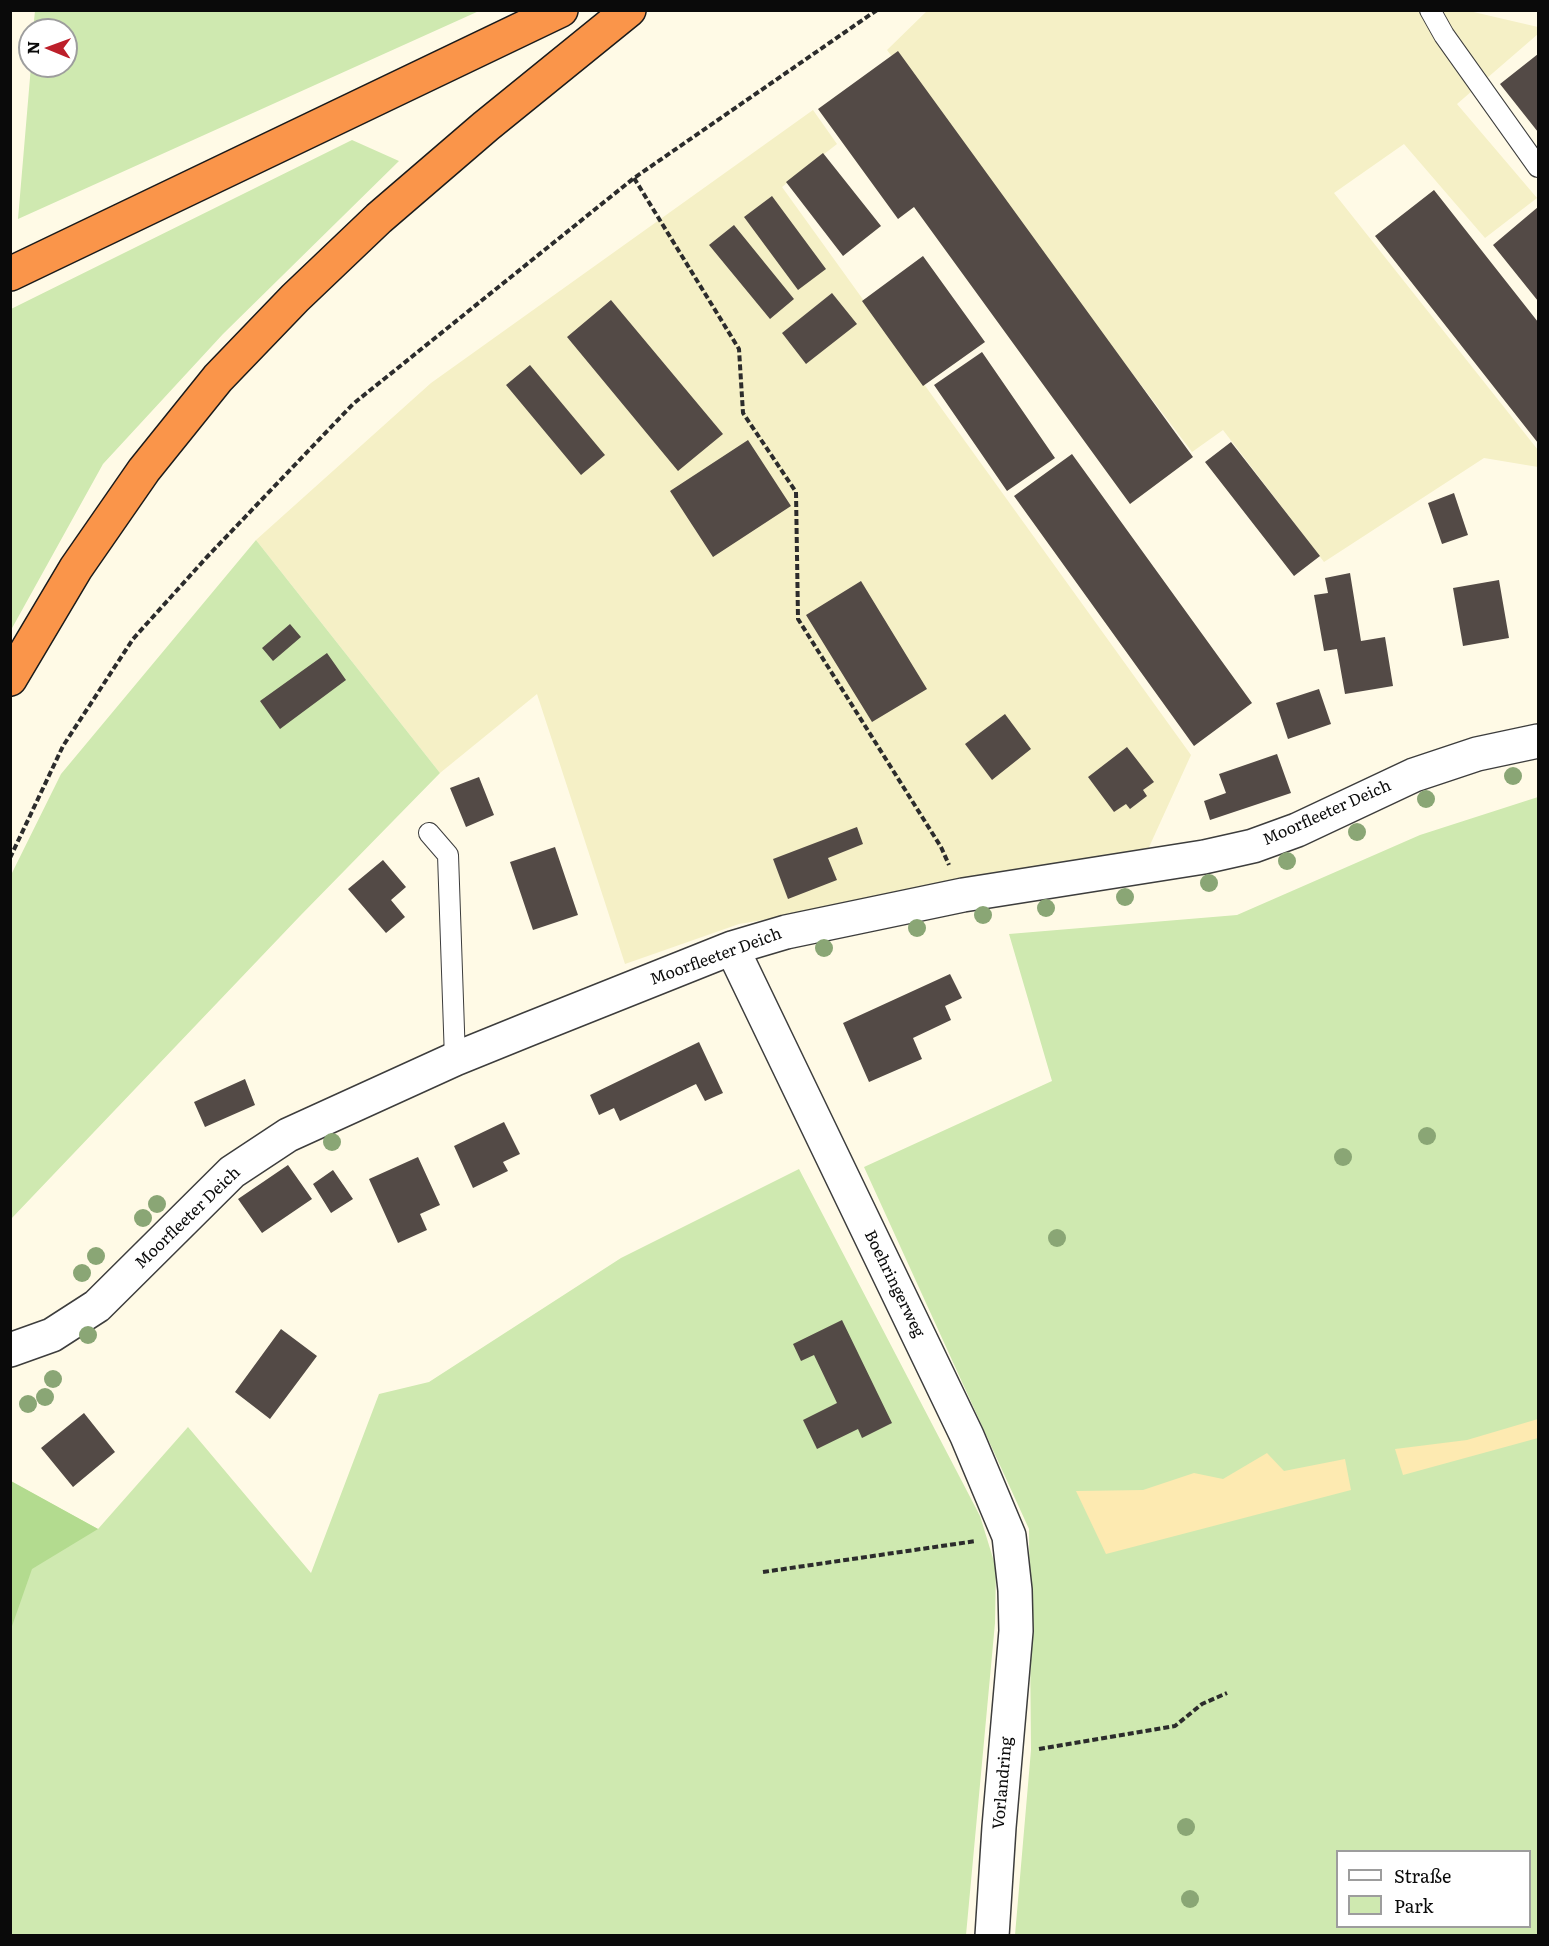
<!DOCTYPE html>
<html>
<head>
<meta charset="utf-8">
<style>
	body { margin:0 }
	#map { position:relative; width:1549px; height:1946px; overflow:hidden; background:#fffae6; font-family:Literata,serif }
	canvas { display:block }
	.frame { position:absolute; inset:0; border:12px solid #0a0a0a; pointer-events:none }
	.legend { position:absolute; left:1336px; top:1850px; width:195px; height:78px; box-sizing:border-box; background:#fff; border:2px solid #9d9d9d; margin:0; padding:8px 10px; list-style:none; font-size:18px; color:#0a0a0a }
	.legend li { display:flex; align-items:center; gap:12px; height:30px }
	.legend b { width:30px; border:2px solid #9d9d9d }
	.north { position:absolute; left:18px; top:18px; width:60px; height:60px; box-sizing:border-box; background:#fff; border:2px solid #9d9d9d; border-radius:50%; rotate:271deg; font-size:16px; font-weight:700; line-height:24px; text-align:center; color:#0a0a0a }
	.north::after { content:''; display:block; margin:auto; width:21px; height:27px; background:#bd1f2a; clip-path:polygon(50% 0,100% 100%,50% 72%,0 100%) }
</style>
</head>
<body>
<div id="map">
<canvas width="1549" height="1946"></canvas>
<div class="frame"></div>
<ul class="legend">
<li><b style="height:8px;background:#fff"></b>Straße</li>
<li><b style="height:16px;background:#cfe9b0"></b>Park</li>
</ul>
<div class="north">N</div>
</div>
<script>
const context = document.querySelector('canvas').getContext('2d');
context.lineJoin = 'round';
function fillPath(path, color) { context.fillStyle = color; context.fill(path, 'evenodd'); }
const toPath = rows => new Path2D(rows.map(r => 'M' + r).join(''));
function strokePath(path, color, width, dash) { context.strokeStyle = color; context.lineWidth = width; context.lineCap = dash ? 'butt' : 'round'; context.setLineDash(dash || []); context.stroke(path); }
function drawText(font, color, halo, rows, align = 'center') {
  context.font = font + ' Literata,serif'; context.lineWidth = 6; context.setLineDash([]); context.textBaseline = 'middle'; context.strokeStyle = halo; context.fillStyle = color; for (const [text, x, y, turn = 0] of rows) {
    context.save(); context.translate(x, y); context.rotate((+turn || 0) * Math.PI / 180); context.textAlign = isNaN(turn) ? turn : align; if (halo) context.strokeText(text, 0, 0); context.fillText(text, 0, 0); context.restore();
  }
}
const farmland = toPath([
	[928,10,1465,10,1538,27,1538,34,1457,104,1537,198,1485,238,1404,144,1334,193,1538,450,1538,467,1484,458,1324,562,1223,430,1192,452,887,50],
	[813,110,837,144,782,187,1191,755,1145,856,739,924,625,964,537,694,440,773,256,540,431,383]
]);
const green = toPath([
	[35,11,35,10,479,11,18,219,31,66,66,66,66,30,33,30],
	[352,140,399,161,223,334,103,464,11,630,11,309],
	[256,540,440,773,300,916,11,1219,10,877,61,774],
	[1538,797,1538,1935,1015,1935,1031,1750,1029,1529,864,1167,1052,1081,1009,934,1237,915,1420,835],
	[1338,1852,1530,1852,1530,1926,1338,1926],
	[799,1169,980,1516,996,1568,995,1623,966,1935,11,1935,10,1481,98,1529,188,1427,311,1573,379,1394,429,1382,621,1258]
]);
const forest = toPath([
	[11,1481,98,1529,32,1569,11,1629]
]);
const sand = toPath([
	[1538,1419,1538,1438,1403,1475,1395,1449,1467,1440],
	[1267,1453,1284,1471,1345,1459,1351,1490,1106,1554,1076,1491,1143,1490,1194,1473,1223,1479]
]);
const building = toPath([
	[898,51,1193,457,1130,504,914,207,898,219,818,109],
	[1538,54,1538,132,1500,84],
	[823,153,881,226,843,256,786,182],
	[1434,190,1538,322,1538,443,1375,236],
	[772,196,826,269,798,290,744,217],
	[1538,207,1538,301,1493,245],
	[734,225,794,299,770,319,709,245],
	[923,256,985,342,923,386,862,301],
	[832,293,857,324,806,364,782,333],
	[611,300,723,434,678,471,567,337],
	[982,352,1055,458,1007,491,934,385],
	[530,365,605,455,581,475,506,385],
	[748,440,791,506,713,557,670,491],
	[1231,442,1320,556,1294,576,1205,462],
	[1072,454,1252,703,1194,746,1014,496],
	[1454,493,1468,535,1442,544,1428,503],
	[1350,573,1361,641,1385,637,1393,686,1345,694,1337,649,1324,651,1314,595,1328,593,1325,578],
	[1499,580,1509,638,1463,646,1453,588],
	[861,581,927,689,872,722,806,615],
	[290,624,301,637,273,661,262,648],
	[327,653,346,680,280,729,260,701],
	[1319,689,1331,724,1288,739,1276,703],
	[1005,714,1031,749,992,780,965,744],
	[1127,747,1154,782,1143,790,1147,796,1130,809,1126,804,1114,812,1088,777],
	[1277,754,1291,793,1210,820,1204,801,1226,793,1219,774],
	[479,777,494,815,466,827,450,788],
	[857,827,863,844,828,858,837,880,788,899,773,859],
	[555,847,578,915,533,930,510,862],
	[383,860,406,887,391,900,405,917,386,933,348,889],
	[950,974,962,998,945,1006,951,1020,913,1038,922,1059,869,1082,843,1023],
	[699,1042,723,1093,705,1101,696,1084,620,1121,614,1108,599,1115,590,1095],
	[245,1079,255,1105,205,1127,194,1102],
	[504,1122,520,1154,503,1162,508,1171,473,1188,454,1146],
	[418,1157,440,1205,420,1214,427,1230,398,1243,369,1179],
	[288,1165,312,1199,262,1233,238,1199],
	[333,1170,353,1199,331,1213,313,1184],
	[842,1320,892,1423,862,1438,858,1429,817,1449,803,1420,837,1403,814,1355,801,1361,793,1344],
	[281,1329,317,1356,270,1419,235,1392],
	[84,1413,115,1452,73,1487,41,1448]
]);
const path = toPath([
	[634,178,739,349,743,413,796,492,798,619,941,847,949,865],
	[10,858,63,746,133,639,206,558,353,404,634,178,877,10],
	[763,1572,976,1541],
	[1039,1749,1175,1726,1202,1704,1227,1693]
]);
const lane = toPath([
	[1430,10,1444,35,1538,167],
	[429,833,448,855,455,1059]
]);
const street = toPath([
	[732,948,967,1436,1009,1536,1015,1590,1016,1631,999,1827,992,1936],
	[10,1350,52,1335,97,1306,232,1172,288,1135,455,1059,529,1029,732,948,786,932,963,895,1204,857,1253,846,1297,830,1414,775,1477,754,1538,741]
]);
const highway = toPath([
	[10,274,561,10],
	[10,679,76,568,144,470,218,378,295,298,379,218,486,126,629,10]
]);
const trees = [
	[1513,776],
	[1426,799],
	[1357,832],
	[1287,861],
	[1209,883],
	[1125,897],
	[1046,908],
	[983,915],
	[917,928],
	[824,948],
	[1427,1136],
	[332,1142],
	[1343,1157],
	[157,1204],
	[143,1218],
	[1057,1238],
	[96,1256],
	[82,1273],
	[88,1335],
	[53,1379],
	[45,1397],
	[28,1404],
	[1186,1827],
	[1190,1899]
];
const streetNames = [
	["Moorfleeter Deich",1327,813,-24],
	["Moorfleeter Deich",716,957,-20],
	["Moorfleeter Deich",188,1218,-44],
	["Boehringerweg",894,1284,64],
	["Vorlandring",1003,1783,-85]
];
fillPath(farmland, '#f5f0c6');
fillPath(green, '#cfe9b0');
fillPath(forest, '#b3db8f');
fillPath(sand, '#fdeab1');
fillPath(building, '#534a46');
strokePath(lane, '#3d3d3d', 22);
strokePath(street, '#3d3d3d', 36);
strokePath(highway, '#1b1b1b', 36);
strokePath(path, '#2c2c2c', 4, [6, 3]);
strokePath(lane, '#fff', 20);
strokePath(street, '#fff', 33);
strokePath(highway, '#fa954a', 33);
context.fillStyle = '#8aa675';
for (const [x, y] of trees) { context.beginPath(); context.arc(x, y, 9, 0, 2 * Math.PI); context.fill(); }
drawText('16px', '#0a0a0a', '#fff', streetNames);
</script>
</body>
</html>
